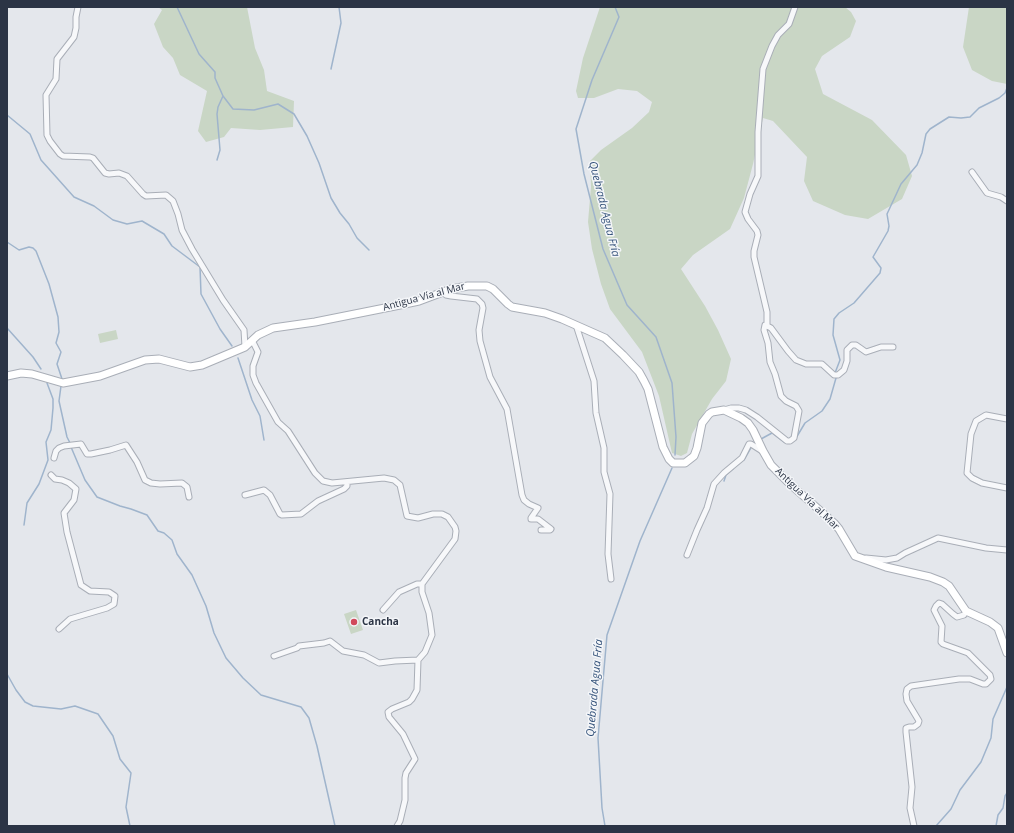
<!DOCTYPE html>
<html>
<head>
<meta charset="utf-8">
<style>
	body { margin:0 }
	#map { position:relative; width:1014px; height:833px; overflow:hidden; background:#e4e7ec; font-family:"Open Sans",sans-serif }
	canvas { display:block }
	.frame { position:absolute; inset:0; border:8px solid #2b3445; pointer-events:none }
</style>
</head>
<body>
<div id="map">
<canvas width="1014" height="833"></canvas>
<div class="frame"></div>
</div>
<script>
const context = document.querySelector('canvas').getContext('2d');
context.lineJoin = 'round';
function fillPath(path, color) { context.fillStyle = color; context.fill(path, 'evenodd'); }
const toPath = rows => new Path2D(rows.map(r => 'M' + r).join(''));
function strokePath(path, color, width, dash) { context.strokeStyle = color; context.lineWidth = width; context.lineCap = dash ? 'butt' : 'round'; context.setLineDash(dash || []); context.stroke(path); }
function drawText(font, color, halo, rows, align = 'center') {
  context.font = font + ' "Open Sans",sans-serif'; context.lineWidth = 3; context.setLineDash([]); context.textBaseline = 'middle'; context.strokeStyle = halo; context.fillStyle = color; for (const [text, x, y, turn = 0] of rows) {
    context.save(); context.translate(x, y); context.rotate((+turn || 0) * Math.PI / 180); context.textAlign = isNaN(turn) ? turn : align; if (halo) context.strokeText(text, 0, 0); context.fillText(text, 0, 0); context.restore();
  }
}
const green = toPath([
	[158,7,247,7,255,48,264,70,267,91,294,101,293,127,260,130,231,128,224,137,206,142,198,131,207,91,180,75,173,58,163,47,154,24,162,10],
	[600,7,845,7,851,12,856,21,850,37,822,56,815,69,823,94,872,120,906,155,912,176,902,199,868,219,845,215,813,201,804,181,807,157,773,121,763,118,753,164,744,198,730,229,693,255,681,269,705,306,718,330,731,359,726,381,712,399,692,434,687,453,681,456,672,453,659,396,642,352,610,309,601,284,592,249,588,222,591,187,590,161,601,150,632,128,649,112,652,102,637,91,618,89,594,98,578,98,576,91,583,58],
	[969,7,1007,7,1007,84,992,81,972,70,963,47],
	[116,330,118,339,100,343,98,334],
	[356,610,363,630,351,634,344,614]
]);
const stream = toPath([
	[177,7,199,54,215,72,215,78,223,96,218,107,217,114,220,150,217,160],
	[615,7,619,17,592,80,576,129,584,174,603,249,627,305,656,337,672,383,676,437,675,455],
	[331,69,341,23,339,7],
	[223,96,233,109,254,110,278,104,294,114,307,136,319,163,331,198,340,213,349,224,357,238,369,250],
	[7,115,30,134,41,160,74,197,94,206,113,220,127,224,142,221,164,234,172,246,200,267,201,294,220,329,232,346],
	[7,242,19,250,29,247,33,248,36,251,49,284,58,317,59,332,56,343,61,352,57,364,62,379],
	[7,328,33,357,41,369],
	[238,358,252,400,260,416,264,440],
	[835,373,840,360,833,335,834,319,839,313,854,303,880,273,881,268,873,257,888,231,889,226,887,214,901,184,917,165,922,153,926,134,930,129,949,117,961,118,970,117,979,108,999,98,1005,93,1007,88],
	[61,386,59,401,67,437,70,443],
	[796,438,805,423,822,411,830,399,836,378],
	[761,439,772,433,784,442],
	[71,447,85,480,97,497,120,506,131,509,147,515,158,531,164,533,172,540,177,554,192,575,206,606,214,633,226,658,243,678,261,695,301,707,309,718,317,746,335,826],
	[744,460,752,446],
	[724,481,726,475,733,469],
	[24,525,27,503,39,484,48,460,46,442,51,430,53,408,53,399,47,383],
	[7,674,16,690,25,702,33,706,61,709,75,706,98,714,113,736,120,759,131,773,126,807,130,826],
	[605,826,602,808,598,738,607,635,640,541,672,468],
	[936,826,951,809,960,790,981,762,991,738,993,719,1007,687],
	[996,826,998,815,1003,808,1005,796,1007,793]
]);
const street = toPath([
	[78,7,76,17,76,28,74,37,57,59,56,79,46,95,47,135,50,141,60,154,63,156,90,157,93,158,105,173,109,174,119,173,127,176,143,194,146,196,166,195,173,201,178,214,182,230,192,249,223,300,244,330,245,347],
	[972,172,987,193,1001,197,1007,201],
	[444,292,446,295,451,296,477,299,482,304,483,308,479,330,480,341,490,377,507,409,522,495,524,500,529,504,538,508,531,518,531,519,538,519,551,529,550,530,541,530],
	[576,325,594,381,596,413,604,448,604,472,610,494,608,554,611,579],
	[767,325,767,312,754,257,754,251,758,235,757,231,748,219,745,212,750,194,758,176,758,132,763,69,772,46,778,35,789,24,795,7],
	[252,340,258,352,253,366,253,375,256,383,278,422,288,431,315,473,323,481,332,483,384,478,394,480,400,485,407,516,418,518,433,514,442,514,448,517,455,527,456,531,455,539,422,584,422,592,429,613,432,635,425,652,418,660,417,690,412,699,409,702,392,709,388,712,389,717,403,734,415,759,406,773,405,778,405,800,400,821,397,826],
	[724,410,731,408,739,408,746,410,757,417,787,441,790,441,794,438,799,411,796,406,786,401,781,396,775,374,770,362,768,343,764,330,765,325,771,328,788,351,796,360,806,364,822,364,834,375,838,375,844,370,847,361,847,350,852,345,856,345,866,352,881,347,893,347],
	[1007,419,986,415,976,421,971,434,967,473,972,478,982,483,1007,488],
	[54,458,56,451,59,448,64,446,81,444,87,454,91,454,110,450,126,445,137,462,145,480,151,483,160,484,182,483,187,487,189,497],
	[51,475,55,479,62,480,69,483,76,489,74,500,64,513,67,532,81,585,90,591,109,592,115,596,114,604,107,608,70,619,59,629],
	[245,495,264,490,270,495,280,514,282,515,301,514,318,501,344,489,347,486,347,482],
	[687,555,697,530,707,508,714,484,724,473,742,458,749,444,751,444,762,451],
	[866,558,886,560,897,558,905,553,938,538,986,548,1007,550],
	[383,610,399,592,417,584,422,584],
	[274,656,297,648,299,646,324,643,330,641,343,651,364,655,379,663,395,661,418,660],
	[914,826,910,808,912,787,906,732,906,728,909,727,914,727,918,724,919,721,907,701,906,694,907,689,911,686,959,679,970,679,983,684,986,684,991,679,990,675,968,653,943,644,941,642,942,626,934,610,936,606,939,603,942,604,953,614,957,617,964,615,966,611]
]);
const secondary = toPath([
	[7,376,21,373,32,374,63,383,100,376,145,360,159,359,190,367,202,365,245,347,258,335,273,328,315,322,400,305,419,301,451,289,468,286,487,286,493,289,508,304,512,307,545,313,562,319,605,338,623,355,639,372,644,381,648,389,663,447,669,459,673,463,685,463,694,456,697,448,702,423,709,414,712,412,724,410,741,418,748,423,753,430,763,451,771,465,790,484,834,523,839,529,855,556,886,567,930,577,943,582,949,586,966,611,990,622,998,628,1007,653]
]);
const markers = [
	[354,622,4,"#d1495b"]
];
const streetNames = [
	["Antigua Vía al Mar",424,297,-15],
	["Antigua Vía al Mar",807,499,44]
];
const poiNames = [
	["Cancha",362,622]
];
const waterNames = [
	["Quebrada Agua Fría",604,209,76],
	["Quebrada Agua Fría",595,688,-85]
];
fillPath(green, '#c9d6c5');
strokePath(stream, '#9fb4cc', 1.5);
strokePath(street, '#a9aeb7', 7);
strokePath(secondary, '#a9aeb7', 9);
strokePath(street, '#f7f8fa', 5);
strokePath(secondary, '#fff', 7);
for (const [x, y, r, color] of markers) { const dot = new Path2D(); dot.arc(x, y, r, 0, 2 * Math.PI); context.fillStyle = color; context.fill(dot); strokePath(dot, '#f4f6f9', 1.5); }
drawText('10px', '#2b3445', '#f4f6f9', streetNames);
drawText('bold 10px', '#2b3445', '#f4f6f9', poiNames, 'left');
drawText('italic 11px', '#34527a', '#f4f6f9', waterNames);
</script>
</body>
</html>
